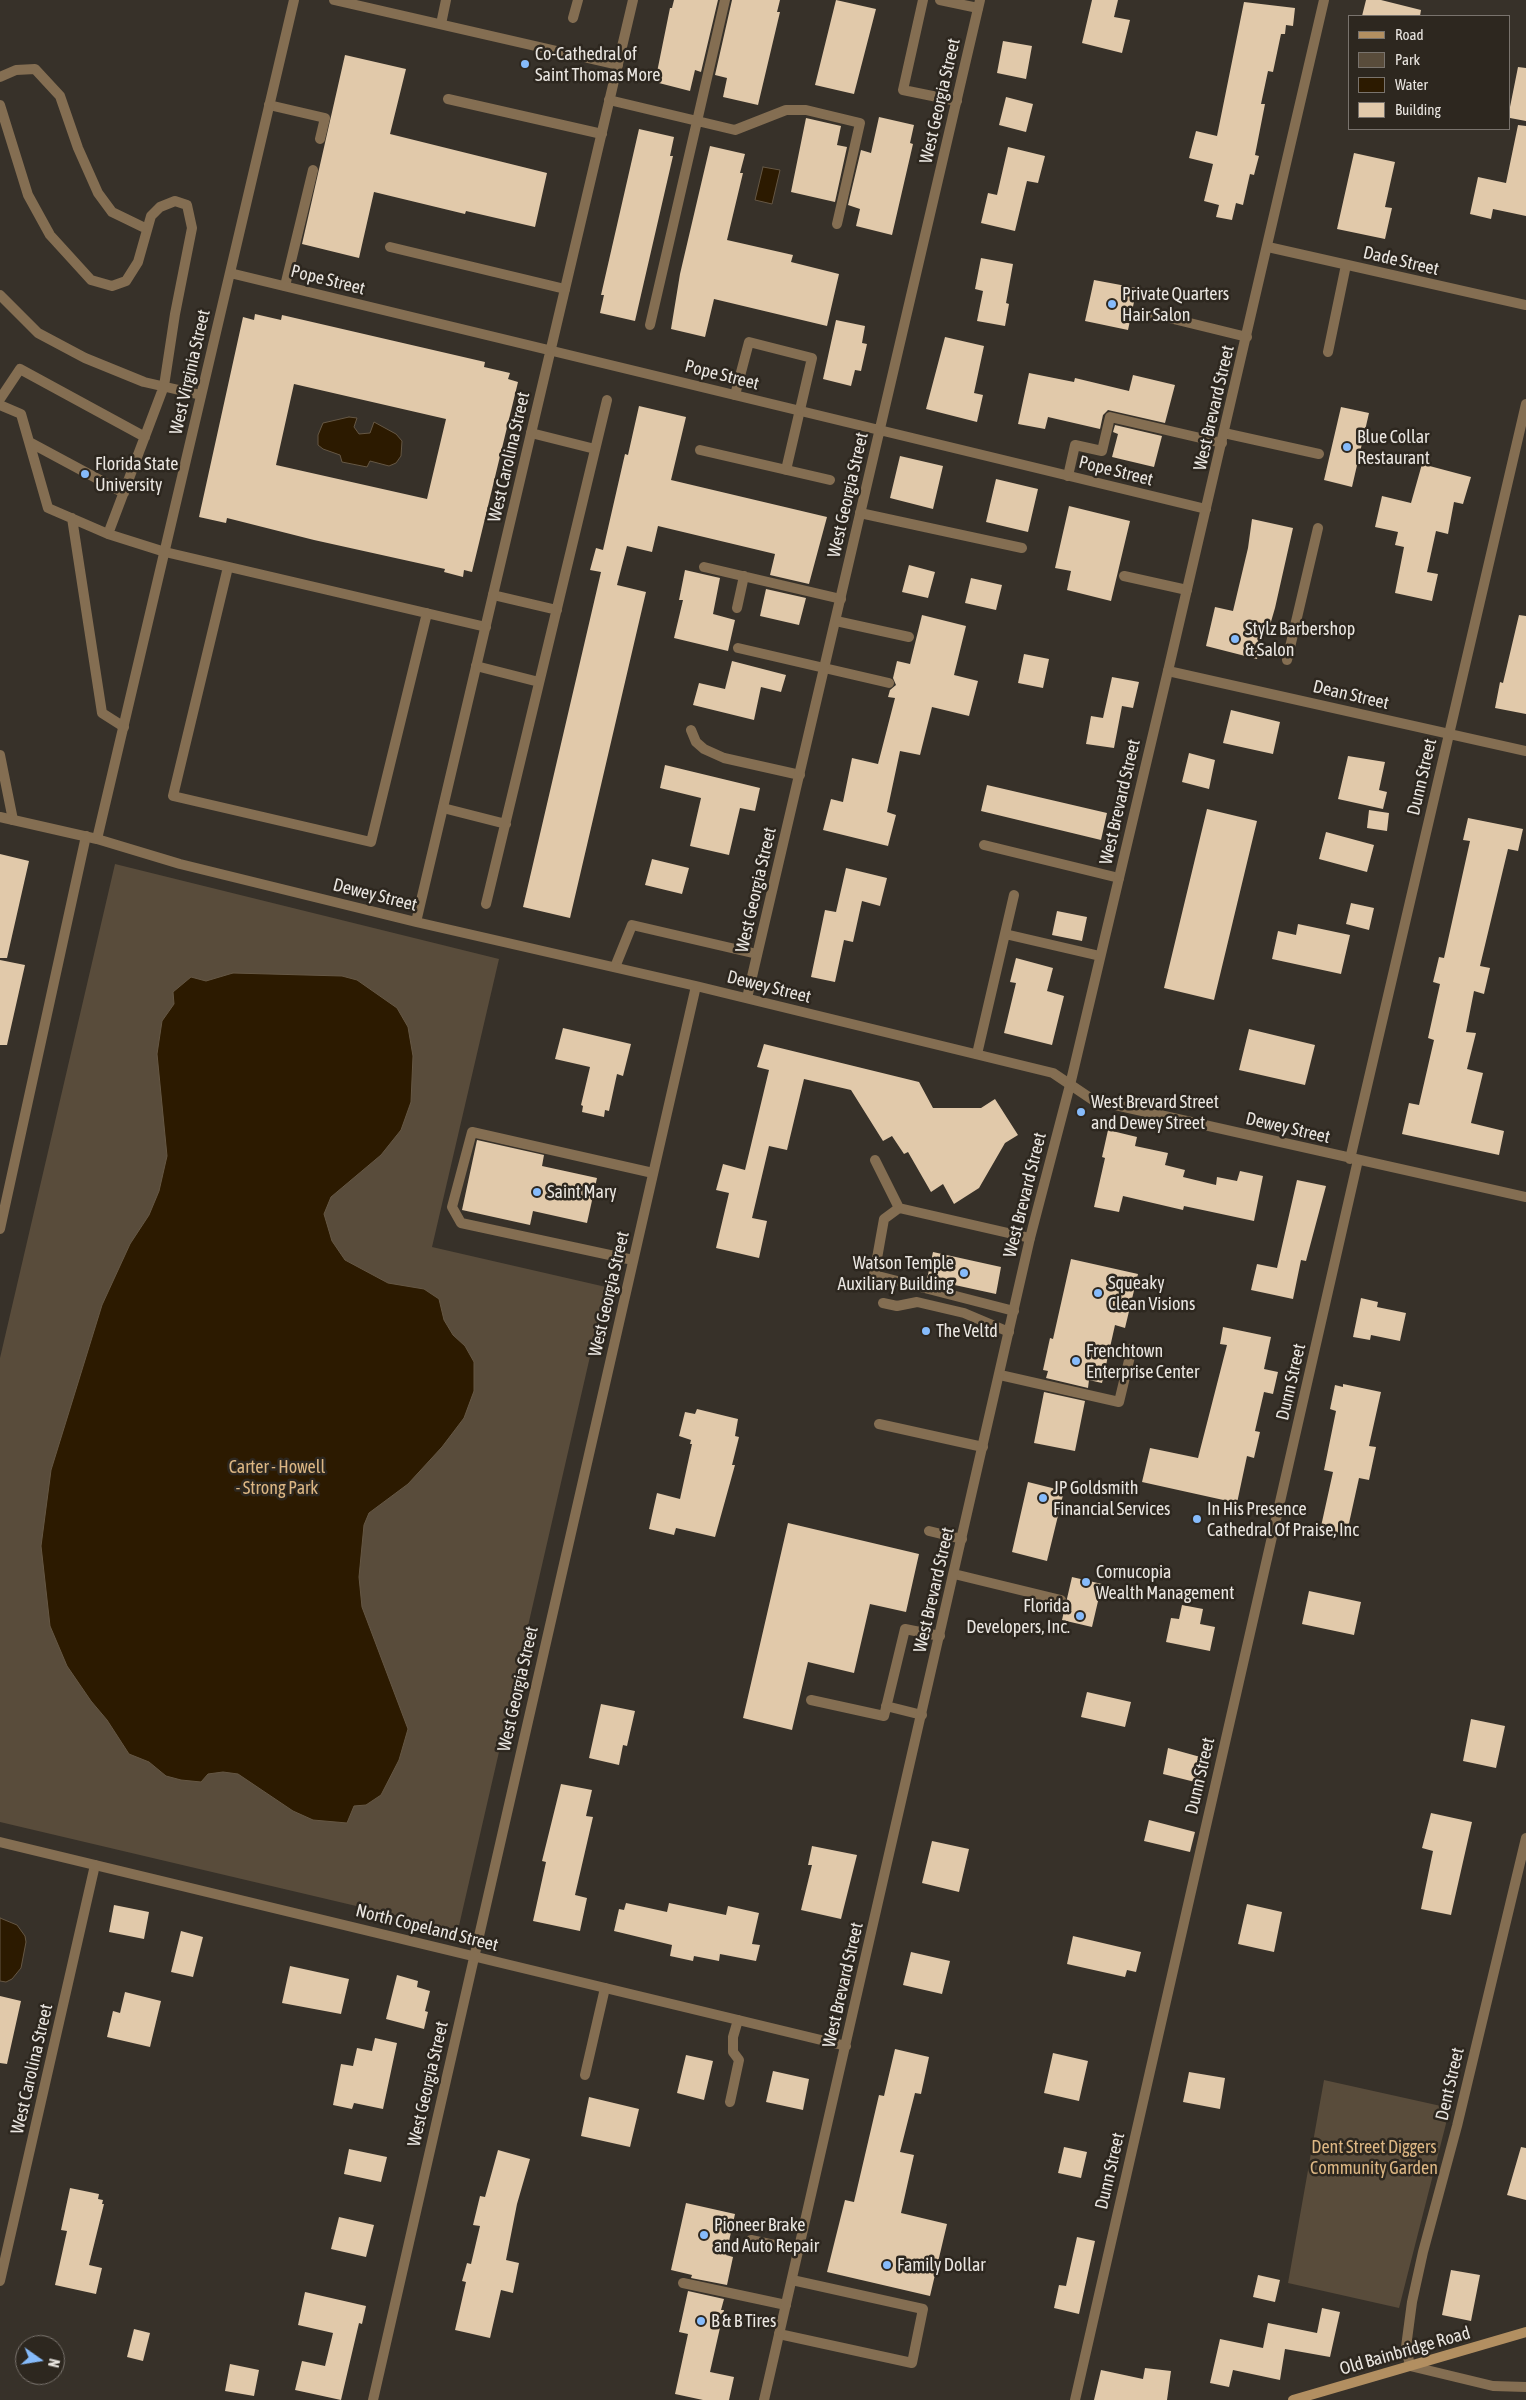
<!DOCTYPE html>
<html>
<head>
<meta charset="utf-8">
<style>
	body { margin:0 }
	#map { position:relative; width:1526px; height:2400px; overflow:hidden; background:#373129; font-family:"Asap Condensed",sans-serif }
	canvas { display:block }
	.legend { position:absolute; left:1348px; top:15px; width:162px; height:115px; box-sizing:border-box; background:#2d271f; border:1px solid #79736d; margin:0; padding:6px 9px; list-style:none; font-size:15px; color:#eae6e1 }
	.legend li { display:flex; align-items:center; gap:10px; height:25px }
	.legend b { width:25px; border:1px solid #79736d }
	.north { position:absolute; left:15px; top:2335px; width:50px; height:50px; box-sizing:border-box; background:#2d271f; border:1px solid #79736d; border-radius:50%; rotate:103deg; font-size:14px; font-weight:700; line-height:20px; text-align:center; color:#eae6e1 }
	.north::after { content:''; display:block; margin:auto; width:18px; height:22px; background:#86bbfb; clip-path:polygon(50% 0,100% 100%,50% 72%,0 100%) }
</style>
</head>
<body>
<div id="map">
<canvas width="1526" height="2400"></canvas>
<ul class="legend">
<li><b style="height:6px;background:#b28f61"></b>Road</li>
<li><b style="height:14px;background:#594c3b"></b>Park</li>
<li><b style="height:14px;background:#2c1a00"></b>Water</li>
<li><b style="height:14px;background:#e1c9aa"></b>Building</li>
</ul>
<div class="north">N</div>
</div>
<script>
const context = document.querySelector('canvas').getContext('2d');
context.lineJoin = 'round';
function fillPath(path, color) { context.fillStyle = color; context.fill(path, 'evenodd'); }
const toPath = rows => new Path2D(rows.map(r => 'M' + r).join(''));
function strokePath(path, color, width, dash) { context.strokeStyle = color; context.lineWidth = width; context.lineCap = dash ? 'butt' : 'round'; context.setLineDash(dash || []); context.stroke(path); }
function drawText(font, color, halo, rows, align = 'center') {
  context.font = font + ' "Asap Condensed",sans-serif'; context.lineWidth = 5; context.setLineDash([]); context.textBaseline = 'middle'; context.strokeStyle = halo; context.fillStyle = color; for (const [text, x, y, turn = 0] of rows) {
    context.save(); context.translate(x, y); context.rotate((+turn || 0) * Math.PI / 180); context.textAlign = isNaN(turn) ? turn : align; if (halo) context.strokeText(text, 0, 0); context.fillText(text, 0, 0); context.restore();
  }
}
const green = toPath([
	[115,864,499,959,432,1247,606,1287,458,1930,0,1822,0,1358],
	[1324,2080,1450,2108,1399,2308,1288,2283]
]);
const water = toPath([
	[763,167,780,170,772,204,755,200,763,167],
	[349,417,357,418,354,427,359,434,370,433,374,422,396,434,402,441,401,456,396,463,389,466,370,461,367,467,342,462,340,455,323,449,318,445,318,435,323,423,349,417],
	[233,973,342,976,357,980,397,1008,408,1027,413,1056,411,1102,401,1130,381,1155,331,1197,324,1214,332,1241,345,1260,388,1283,424,1289,439,1299,444,1320,453,1335,465,1346,474,1362,474,1391,464,1418,442,1447,408,1484,369,1513,364,1525,359,1577,362,1607,408,1729,399,1760,381,1795,366,1805,354,1806,347,1823,313,1820,293,1811,238,1774,223,1772,208,1774,201,1782,181,1780,166,1776,149,1762,129,1754,107,1720,91,1701,67,1666,50,1626,41,1546,51,1470,102,1305,130,1244,149,1215,159,1191,167,1156,157,1054,162,1021,174,1004,173,992,191,977,206,981,233,973],
	[0,1918,17,1925,25,1936,26,1942,21,1968,12,1979,6,1982,0,1981,0,1918]
]);
const building = toPath([
	[674,0,718,0,701,72,695,70,690,91,655,82,670,8,672,8],
	[732,0,780,0,777,12,780,12,758,105,723,97,727,78,715,75],
	[836,0,876,9,854,94,815,85],
	[1092,0,1118,0,1114,17,1130,20,1122,53,1082,43],
	[1366,0,1381,0,1421,10,1420,16,1362,16],
	[1244,2,1295,8,1293,26,1286,25,1285,34,1281,34,1273,72,1268,71,1261,104,1265,104,1255,155,1259,156,1254,175,1250,174,1243,205,1236,203,1232,220,1216,217,1219,205,1204,201,1213,164,1189,158,1196,131,1217,136],
	[1003,41,1032,46,1026,79,997,73],
	[345,55,406,69,390,134,547,173,535,227,466,211,465,214,374,192,359,258,302,244],
	[1518,67,1526,68,1526,121,1510,118,1510,107],
	[1006,97,1033,104,1026,132,999,125],
	[879,117,914,125,910,143,913,144,892,235,856,226,860,209,848,205,861,150,871,153],
	[806,118,841,126,837,145,847,147,835,202,791,192],
	[1518,125,1526,126,1526,216,1493,209,1491,219,1470,214,1478,177,1506,183],
	[639,129,674,137,670,156,673,156,635,321,600,313,604,295,601,295],
	[710,146,745,154,740,173,743,173,727,240,793,255,791,262,839,274,827,326,714,299,705,337,671,329,680,274],
	[1008,147,1045,156,1038,183,1027,181,1015,231,981,223,988,193,997,195],
	[1354,153,1395,162,1385,207,1392,208,1385,239,1337,229],
	[981,258,1013,264,1006,303,1009,304,1005,326,977,321,983,291,975,289],
	[1094,280,1137,288,1128,330,1085,321],
	[255,314,281,320,282,315,485,362,484,367,510,373,508,379,518,382,472,572,464,570,463,577,444,572,445,569,314,540,227,518,226,523,199,517,243,317,254,320],
	[294,384,446,419,427,499,276,465],
	[836,320,865,326,862,343,867,344,861,371,855,370,851,386,823,379],
	[945,337,984,346,974,393,983,395,977,422,926,409],
	[1029,373,1074,382,1075,378,1129,391,1133,375,1175,385,1165,423,1108,410,1103,415,1100,429,1048,417,1045,429,1018,424],
	[639,406,686,417,671,480,827,517,809,584,770,575,775,554,658,526,652,552,627,546,617,585,646,592,570,918,523,907,601,572,590,570,596,548,603,550,625,454,628,455],
	[1341,407,1369,413,1352,487,1324,480],
	[1115,425,1162,436,1154,467,1112,457,1118,434,1113,432],
	[900,456,943,466,933,509,890,498],
	[1422,464,1471,477,1463,504,1454,502,1448,534,1436,531,1427,572,1438,574,1432,601,1395,593,1404,547,1395,545,1398,532,1375,527,1382,496,1411,503],
	[996,479,1038,489,1028,532,986,522],
	[1069,506,1130,521,1111,601,1067,590,1071,571,1055,568],
	[1252,519,1293,528,1275,608,1268,632,1264,631,1257,659,1206,646,1215,607,1233,611,1248,548],
	[909,565,935,572,928,598,902,592],
	[685,570,720,578,713,614,735,620,728,651,674,638,683,600,679,600],
	[971,578,1002,585,996,610,965,603],
	[766,589,806,598,799,625,760,616],
	[922,615,966,626,954,675,978,681,969,716,932,707,920,755,900,751,887,812,896,815,888,846,823,830,831,799,843,802,852,758,878,764,895,698,888,697,890,690,896,685,893,678,897,661,910,664],
	[1519,615,1526,616,1526,714,1495,708,1500,682,1503,683],
	[1024,654,1049,659,1043,688,1018,683],
	[732,661,786,675,781,692,761,687,754,720,693,705,699,683,725,689],
	[1112,677,1139,682,1133,708,1122,706,1114,748,1086,744,1091,716,1103,718],
	[1231,710,1280,722,1273,754,1223,743],
	[1189,753,1215,760,1209,789,1182,782],
	[1348,756,1385,762,1379,790,1387,792,1383,809,1338,799],
	[665,765,760,788,755,811,740,808,729,855,690,846,701,798,660,788],
	[987,785,1107,813,1101,840,981,811],
	[1207,809,1257,821,1214,1000,1164,988],
	[1369,810,1389,813,1387,831,1367,828],
	[1468,818,1523,829,1518,851,1508,849,1480,966,1490,968,1484,994,1474,991,1466,1032,1476,1033,1467,1069,1483,1073,1471,1123,1504,1131,1499,1155,1402,1134,1409,1103,1419,1105,1434,1040,1428,1038,1440,984,1433,982,1439,957,1444,958,1470,841,1463,840],
	[1326,832,1374,845,1367,872,1319,859],
	[0,854,29,861,7,958,0,958],
	[652,859,689,868,682,894,645,885],
	[846,868,887,878,880,906,862,901,853,942,844,940,835,982,811,977,825,910,836,912],
	[1351,903,1374,908,1369,930,1346,924],
	[1057,911,1087,917,1082,941,1052,935],
	[1298,924,1350,935,1341,974,1272,959,1278,931,1296,935],
	[1016,958,1053,968,1047,991,1064,996,1052,1045,1004,1033,1016,983,1010,982],
	[0,960,25,965,7,1045,0,1045],
	[563,1028,631,1044,623,1076,617,1074,609,1111,605,1110,604,1117,582,1112,583,1106,581,1105,590,1067,555,1059],
	[1249,1029,1315,1045,1305,1085,1239,1070],
	[764,1044,919,1082,933,1108,981,1108,995,1099,1018,1135,1005,1143,979,1188,954,1204,943,1184,931,1192,908,1152,904,1154,892,1136,883,1141,851,1090,804,1079,787,1150,769,1146,752,1218,767,1221,759,1258,716,1248,729,1193,716,1190,723,1164,745,1170,769,1070,757,1067],
	[1108,1130,1137,1137,1135,1146,1168,1153,1165,1165,1185,1170,1183,1177,1216,1185,1217,1177,1237,1181,1240,1171,1263,1176,1254,1221,1184,1206,1183,1210,1123,1196,1119,1212,1094,1207,1105,1158,1102,1157],
	[477,1140,544,1155,542,1166,597,1178,587,1223,533,1211,530,1225,462,1210],
	[1297,1180,1326,1186,1306,1261,1301,1260,1293,1299,1251,1290,1257,1264,1277,1268],
	[933,1252,1001,1267,996,1294,927,1279],
	[1071,1259,1138,1274,1125,1328,1115,1325,1102,1383,1089,1380,1088,1388,1046,1378,1048,1371,1043,1370,1050,1338,1053,1339],
	[1361,1298,1378,1302,1377,1307,1406,1313,1400,1341,1371,1335,1370,1340,1353,1337],
	[1223,1327,1271,1337,1264,1369,1278,1372,1273,1394,1264,1392,1255,1431,1260,1432,1254,1458,1247,1456,1237,1503,1142,1482,1150,1448,1198,1458,1227,1345,1220,1344],
	[1343,1384,1381,1392,1369,1446,1376,1447,1369,1480,1359,1478,1346,1537,1320,1531,1333,1472,1324,1470,1336,1411,1330,1409,1335,1385,1343,1387],
	[1044,1392,1085,1401,1075,1451,1034,1443],
	[697,1409,738,1419,735,1436,739,1437,732,1465,735,1465,715,1537,676,1528,674,1535,649,1529,657,1493,680,1499,692,1444,690,1444,691,1440,679,1436,685,1412,695,1414],
	[1028,1482,1064,1491,1047,1561,1012,1552],
	[788,1523,919,1554,906,1612,870,1604,854,1673,808,1662,792,1730,743,1718],
	[1072,1577,1102,1584,1092,1627,1062,1620],
	[1309,1591,1361,1602,1354,1635,1302,1624],
	[1182,1605,1203,1609,1200,1624,1215,1627,1210,1651,1166,1642,1171,1618,1179,1619],
	[1087,1692,1131,1702,1125,1727,1081,1717],
	[601,1704,635,1711,627,1746,623,1745,619,1765,589,1758],
	[1471,1719,1505,1726,1496,1768,1463,1761],
	[1168,1748,1204,1758,1199,1783,1163,1774],
	[561,1784,592,1790,586,1816,593,1817,575,1895,587,1898,580,1931,533,1921,546,1862,542,1861],
	[1431,1813,1472,1822,1451,1915,1421,1909,1433,1851,1422,1848],
	[1149,1820,1195,1832,1190,1852,1144,1841],
	[932,1841,969,1849,959,1892,922,1883],
	[812,1846,857,1855,841,1919,801,1910,812,1865,808,1865],
	[626,1903,667,1912,669,1903,726,1915,728,1906,759,1913,752,1944,760,1945,756,1961,720,1954,719,1961,694,1956,693,1961,670,1956,672,1945,614,1931,619,1909,624,1910],
	[1247,1904,1282,1912,1274,1952,1238,1944],
	[114,1905,149,1912,144,1939,109,1932],
	[181,1931,203,1937,193,1977,171,1972],
	[1073,1936,1141,1952,1136,1972,1127,1970,1125,1977,1067,1964],
	[911,1952,950,1961,942,1994,903,1985],
	[290,1966,349,1979,341,2014,282,2003],
	[397,1975,418,1981,417,1987,430,1991,425,2011,428,2012,424,2029,386,2019],
	[125,1992,161,2001,150,2047,107,2037,113,2011,120,2013],
	[0,1996,21,2001,7,2064,0,2063],
	[375,2038,397,2043,383,2109,354,2103,352,2109,333,2105,341,2064,353,2066,357,2048,372,2051],
	[895,2049,929,2057,921,2094,915,2093,900,2152,914,2155,901,2213,947,2224,930,2296,827,2272,845,2200,854,2202,879,2095,884,2096],
	[1053,2053,1088,2061,1079,2101,1044,2093],
	[686,2055,713,2061,704,2100,677,2093],
	[773,2071,809,2079,803,2110,766,2102],
	[1189,2072,1225,2078,1220,2109,1183,2102],
	[589,2097,639,2109,630,2147,581,2136],
	[1064,2147,1087,2152,1081,2178,1058,2173],
	[1521,2147,1526,2148,1526,2200,1507,2195],
	[349,2149,387,2157,381,2182,344,2174],
	[498,2150,530,2159,517,2204,506,2260,519,2263,513,2293,501,2290,490,2338,455,2330,466,2282,462,2281,467,2263,471,2264,480,2226,473,2225,480,2196,485,2197],
	[70,2188,99,2194,98,2199,103,2200,102,2204,104,2204,89,2265,102,2268,96,2294,55,2285,67,2231,61,2230],
	[686,2203,735,2214,726,2255,733,2257,727,2285,691,2278,692,2275,671,2270],
	[339,2217,374,2225,366,2257,331,2249],
	[1077,2237,1095,2241,1079,2314,1054,2308,1059,2285,1066,2286],
	[1451,2270,1480,2275,1471,2321,1442,2315],
	[1258,2275,1280,2280,1275,2302,1253,2297],
	[688,2291,724,2299,721,2310,724,2310,710,2372,734,2377,729,2400,703,2400,675,2394,688,2334,679,2332],
	[305,2292,366,2306,362,2324,359,2323,341,2400,295,2390,302,2361,325,2366,333,2333,298,2325],
	[1322,2308,1340,2312,1330,2357,1285,2349,1280,2380,1233,2370,1229,2387,1210,2383,1220,2339,1263,2348,1268,2323,1317,2333],
	[134,2329,150,2333,143,2361,127,2357],
	[230,2364,259,2370,254,2396,225,2391],
	[1145,2368,1171,2371,1167,2400,1094,2400,1101,2370,1143,2379]
]);
const service = toPath([
	[334,0,618,65],
	[923,0,903,90,957,101],
	[940,0,978,8],
	[573,18,578,0],
	[441,24,446,0],
	[0,77,16,70,35,69,60,96,78,148,98,193,112,212,147,229],
	[448,99,602,134],
	[609,100,735,130,786,110,806,110,860,123,837,224],
	[0,105,28,195,50,235,91,280,112,286,126,281,138,262,151,216,160,207,175,201,187,205,192,228,175,314,164,386,108,534],
	[269,105,325,118,320,139],
	[390,247,565,289],
	[285,286,313,170],
	[0,295,38,333,85,358,144,382,201,395],
	[1153,314,1247,337],
	[650,325,725,0],
	[1328,352,1346,265],
	[735,395,749,342,812,358,786,470],
	[0,399,20,369,145,437],
	[0,405,21,414,48,508,108,534,165,552,486,627],
	[531,433,595,449],
	[1224,433,1319,454],
	[31,443,124,493],
	[700,450,830,480],
	[1068,476,1075,445,1102,451,1110,417,1222,443],
	[860,513,1022,548],
	[72,518,102,713,124,727],
	[228,567,173,796,371,842,427,613],
	[704,567,841,599],
	[1124,576,1187,590],
	[493,595,557,610],
	[737,608,744,576],
	[836,621,909,637],
	[738,648,889,683],
	[1287,660,1318,528],
	[476,666,539,682],
	[691,730,696,742,704,749,724,758,800,775],
	[0,755,13,820],
	[443,808,506,824],
	[984,845,1119,878],
	[486,904,607,400],
	[1005,934,1100,956],
	[615,967,632,925,757,954],
	[977,1054,1014,895],
	[875,1160,899,1208],
	[0,1229,86,836],
	[633,1260,461,1223,452,1207,472,1132,653,1173],
	[883,1303,897,1306,917,1302,964,1313,1009,1332],
	[1014,1311,874,1275,884,1219,899,1208,1030,1238],
	[1000,1375,1119,1402,1132,1348],
	[879,1424,983,1447],
	[929,1531,962,1539],
	[954,1574,1061,1600],
	[811,1700,884,1716,905,1629,940,1636],
	[886,1706,922,1715],
	[585,2075,605,1988],
	[730,2102,739,2060,733,2052,733,2037,738,2020],
	[751,2240,798,2250],
	[683,2283,786,2305],
	[779,2334,912,2363,923,2309,792,2280]
]);
const minor = toPath([
	[1268,247,1526,305],
	[230,273,1206,509],
	[1168,671,1526,751],
	[0,817,97,839,180,864,416,922,696,986,1053,1073,1093,1100,1526,1197],
	[97,839,294,0],
	[416,922,633,0],
	[747,998,980,0],
	[1350,1159,1526,404],
	[1526,1838,1457,2126,1423,2252,1412,2302,1406,2347,1410,2366,1493,2386,1526,2387],
	[0,2281,95,1865],
	[373,2400,696,986],
	[1075,2400,1358,1160]
]);
const tertiary = toPath([
	[0,1842,846,2046],
	[764,2400,1030,1238,1070,1085,1168,671,1324,0]
]);
const secondary = toPath([
	[1293,2400,1526,2332]
]);
const markers = [
	[525,64,5,"#86bbfb"],
	[1112,304,5,"#86bbfb"],
	[1347,447,5,"#86bbfb"],
	[85,474,5,"#86bbfb"],
	[1235,639,5,"#86bbfb"],
	[1081,1112,5,"#86bbfb"],
	[537,1192,5,"#86bbfb"],
	[964,1273,5,"#86bbfb"],
	[1098,1293,5,"#86bbfb"],
	[926,1331,5,"#86bbfb"],
	[1076,1361,5,"#86bbfb"],
	[1043,1498,5,"#86bbfb"],
	[1197,1519,5,"#86bbfb"],
	[1086,1582,5,"#86bbfb"],
	[1080,1616,5,"#86bbfb"],
	[704,2235,5,"#86bbfb"],
	[887,2265,5,"#86bbfb"],
	[701,2321,5,"#86bbfb"]
];
const poiNames = [
	["Co-Cathedral of",535,54],
	["Saint Thomas More",535,75],
	["Private Quarters",1122,294],
	["Hair Salon",1122,315],
	["Blue Collar",1357,437],
	["Restaurant",1357,458],
	["Florida State",95,464],
	["University",95,485],
	["Stylz Barbershop",1245,629],
	["& Salon",1245,650],
	["West Brevard Street",1091,1102],
	["and Dewey Street",1091,1123],
	["Saint Mary",547,1192],
	["Watson Temple",954,1263,"right"],
	["Auxiliary Building",954,1284,"right"],
	["Squeaky",1108,1283],
	["Clean Visions",1108,1304],
	["The Veltd",936,1331],
	["Frenchtown",1086,1351],
	["Enterprise Center",1086,1372],
	["JP Goldsmith",1053,1488],
	["Financial Services",1053,1509],
	["In His Presence",1207,1509],
	["Cathedral Of Praise, Inc",1207,1530],
	["Cornucopia",1096,1572],
	["Wealth Management",1096,1593],
	["Florida",1070,1606,"right"],
	["Developers, Inc.",1070,1627,"right"],
	["Pioneer Brake",714,2225],
	["and Auto Repair",714,2246],
	["Family Dollar",897,2265],
	["B & B Tires",711,2321]
];
const streetNames = [
	["West Georgia Street",940,101,-77],
	["Dade Street",1401,261,13],
	["Pope Street",328,280,14],
	["West Virginia Street",190,372,-77],
	["Pope Street",722,375,14],
	["West Brevard Street",1214,408,-77],
	["West Carolina Street",509,457,-77],
	["Pope Street",1116,471,14],
	["West Georgia Street",848,495,-77],
	["Dean Street",1351,695,13],
	["Dunn Street",1422,777,-77],
	["West Brevard Street",1120,802,-77],
	["West Georgia Street",756,890,-77],
	["Dewey Street",375,895,14],
	["Dewey Street",769,987,14],
	["Dewey Street",1288,1128,13],
	["West Brevard Street",1025,1195,-76],
	["West Georgia Street",609,1294,-77],
	["Dunn Street",1291,1382,-77],
	["West Brevard Street",934,1590,-77],
	["West Georgia Street",518,1689,-77],
	["Dunn Street",1200,1776,-77],
	["North Copeland Street",427,1928,14],
	["West Brevard Street",843,1985,-77],
	["West Carolina Street",32,2069,-77],
	["West Georgia Street",428,2084,-77],
	["Dent Street",1450,2084,-77],
	["Dunn Street",1110,2171,-77],
	["Old Bainbridge Road",1405,2351,-16]
];
const parkNames = [
	["Carter - Howell",277,1467],
	["- Strong Park",277,1488],
	["Dent Street Diggers",1374,2147],
	["Community Garden",1374,2168]
];
fillPath(green, '#594c3b');
fillPath(water, '#2c1a00');
strokePath(water, '#655744', 1);
fillPath(building, '#e1c9aa');
strokePath(service, '#846e52', 10);
strokePath(minor, '#846e52', 10);
strokePath(tertiary, '#846e52', 10);
strokePath(secondary, '#b28f61', 10);
for (const [x, y, r, color] of markers) { const dot = new Path2D(); dot.arc(x, y, r, 0, 2 * Math.PI); context.fillStyle = color; context.fill(dot); strokePath(dot, '#2d271f', 2); }
drawText('18px', '#eae6e1', '#2d271f', poiNames, 'left');
drawText('18px', '#eae6e1', '#2d271f', streetNames);
drawText('18px', '#ddb784', '#2d271f', parkNames);
</script>
</body>
</html>
